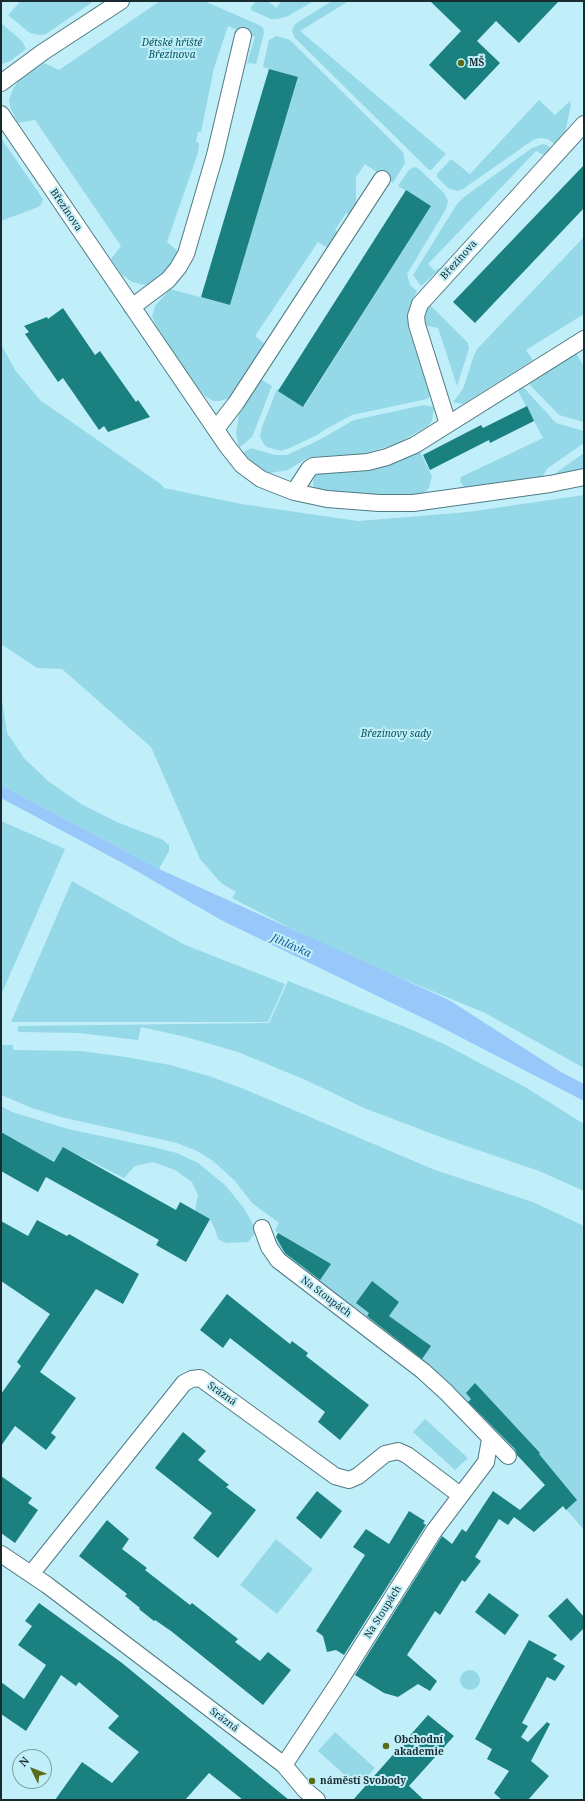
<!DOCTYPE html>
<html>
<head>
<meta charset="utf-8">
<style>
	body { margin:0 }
	#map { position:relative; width:585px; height:1801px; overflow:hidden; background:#c1eff9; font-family:"Noto Serif",serif }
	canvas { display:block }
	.frame { position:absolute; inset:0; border:2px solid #192b2f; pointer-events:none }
	.north { position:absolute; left:12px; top:1749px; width:40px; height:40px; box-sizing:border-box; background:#c1eff9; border:1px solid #7ea1a8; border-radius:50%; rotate:313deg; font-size:11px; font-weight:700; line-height:16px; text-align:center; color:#192b2f }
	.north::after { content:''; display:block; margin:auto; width:14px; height:18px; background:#5a6c18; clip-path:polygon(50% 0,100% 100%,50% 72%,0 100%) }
</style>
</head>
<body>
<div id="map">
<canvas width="585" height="1801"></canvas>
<div class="frame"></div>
<div class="north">N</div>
</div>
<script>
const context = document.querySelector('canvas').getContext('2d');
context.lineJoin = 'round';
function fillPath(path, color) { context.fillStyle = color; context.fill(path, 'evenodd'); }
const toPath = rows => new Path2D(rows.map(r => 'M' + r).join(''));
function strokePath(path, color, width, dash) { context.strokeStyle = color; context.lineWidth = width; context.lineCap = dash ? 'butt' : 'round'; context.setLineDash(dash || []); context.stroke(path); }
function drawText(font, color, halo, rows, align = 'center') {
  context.font = font + ' "Noto Serif",serif'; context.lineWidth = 4; context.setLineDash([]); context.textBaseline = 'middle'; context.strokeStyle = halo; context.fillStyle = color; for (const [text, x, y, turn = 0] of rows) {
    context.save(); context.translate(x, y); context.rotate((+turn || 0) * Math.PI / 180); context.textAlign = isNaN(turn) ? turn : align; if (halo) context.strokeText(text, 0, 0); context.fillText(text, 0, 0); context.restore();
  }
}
const green = toPath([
	[17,1,94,1,46,34,40,35,30,33,8,15,19,3],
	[160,1,204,1,259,25,263,28,264,33,256,64,247,63,255,37,228,26,214,68,201,132,198,132,196,142,199,143,198,153,167,242,179,252,177,264,149,285,145,285,132,282,121,274,111,259,121,246,35,120,18,123,11,110,9,100,13,89,19,80,44,63,59,70],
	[256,1,268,1,276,8,282,1,314,1,288,16,277,19,271,19,251,10,251,7],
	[332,1,349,1,300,31,446,154,432,169,429,170,294,37,292,30,295,24],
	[1,23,22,41,26,49,10,61,1,64],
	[276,36,290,40,403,152,405,163,393,183,365,164,356,177,356,207,351,216,346,213,335,230,340,234,330,249,318,242,255,336,268,347,233,397,220,401,213,401,205,396,193,382,155,324,152,316,155,306,170,289,230,305,298,78,263,67,269,40],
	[539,100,555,115,570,101,571,105,563,142,558,147,548,139,540,138,533,140,463,189,457,191,448,188,437,177,437,174,451,159,470,174],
	[1,138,43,199,41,205,38,207,1,221],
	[543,144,547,145,554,151,548,157,536,151,428,264,435,271,438,268,440,269,421,286,413,275,457,204,464,197,532,148],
	[414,167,418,168,444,193,448,201,446,209,407,274,410,285,417,291,410,305,408,323,409,330,430,396,427,399,352,415,326,429,317,435,292,447,281,451,267,447,263,443,260,436,262,427,277,389,304,407,431,206,398,186,409,170],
	[584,237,584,314,526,350,533,360,463,404,453,402,463,389,474,355,478,348],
	[427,302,468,343,469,349,457,386,438,328,423,325,423,313],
	[1,344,15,370,40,400,162,485,164,488,241,504,358,521,468,512,584,495,584,1068,485,1013,333,950,232,898,236,892,221,883,200,859,151,747,62,669,37,668,1,644],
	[576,353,584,367,584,422,559,415,530,385,530,381],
	[262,380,272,386,252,437,239,448,236,434,239,413,258,382],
	[520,387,524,388,556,423,584,431,584,443,548,468,542,477,468,488,464,487,460,481,461,477,543,438,517,389],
	[424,405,434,407,432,421,428,426,396,444,363,454,309,457,288,470,270,473,262,470,242,453,251,448,275,455,287,455,319,440,354,420],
	[419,450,432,476,429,488,422,495,408,497,322,492,314,488,313,483,315,475,321,472,356,471,373,468],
	[584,453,584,470,555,475,557,472],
	[1,693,7,733,24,758,48,781,81,804,117,822,163,840,169,845,169,851,159,869,1,785],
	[1,821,65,849,1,995],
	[72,881,185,945,285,984,268,1022,11,1022],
	[288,981,410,1029,446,1045,525,1087,584,1124,584,1191,539,1171,443,1138,364,1108,308,1081,238,1052,186,1037,141,1027,138,1040,79,1033,18,1032,18,1026,269,1023],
	[1,1045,13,1045,13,1050,81,1051,126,1057,170,1065,209,1076,244,1089,435,1170,533,1202,584,1226,584,1530,535,1473,488,1422,430,1366,367,1316,305,1274,307,1270,280,1253,272,1245,278,1233,275,1230,279,1223,252,1203,235,1181,213,1161,197,1151,177,1143,61,1117,32,1108,1,1095],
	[1,1106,12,1112,68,1129,153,1147,177,1153,198,1163,225,1185,243,1207,257,1231,248,1242,226,1243,218,1239,215,1229,210,1219,195,1211,198,1195,192,1182,175,1170,153,1162,135,1166,124,1178,63,1147,54,1162,1,1132],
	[425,1419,468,1458,455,1470,413,1432],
	[276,1539,313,1569,277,1614,240,1585],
	'460 1680a10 10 0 1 1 20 0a10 10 0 1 1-20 0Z',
	[335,1732,375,1768,358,1787,318,1751]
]);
const water = toPath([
	[1,785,159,869,449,1000,561,1072,584,1084,584,1101,433,1023,221,920,128,866,1,798]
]);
const building = toPath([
	[430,1,559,1,519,43,496,21,477,41,500,63,465,100,429,65,461,31],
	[269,69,298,77,230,305,201,297],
	[584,165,584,208,475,323,453,302],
	[406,190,431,206,303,407,278,391],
	[63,308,95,355,100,351,136,402,138,400,150,417,108,432,104,426,99,430,63,378,58,382,25,334,29,332,24,326,47,317,48,319],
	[527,406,534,421,490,443,489,440,430,470,423,455,481,425,483,428],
	[1,1132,54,1162,63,1147,176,1210,180,1202,210,1219,186,1262,156,1245,159,1240,46,1177,38,1192,1,1171],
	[37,1220,67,1236,69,1234,139,1274,123,1304,96,1289,40,1372,76,1398,51,1433,56,1437,46,1450,15,1426,1,1446,1,1394,21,1366,17,1362,50,1314,1,1281,1,1221,28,1236],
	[278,1233,331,1264,320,1280,285,1253,276,1237],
	[372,1281,399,1302,389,1316,431,1346,422,1359,367,1316,369,1313,356,1303],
	[227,1294,290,1344,292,1341,308,1353,306,1356,369,1405,340,1440,318,1422,325,1412,230,1338,223,1348,200,1330],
	[475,1383,540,1453,539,1454,577,1500,566,1510,563,1506,534,1532,514,1517,508,1525,499,1519,475,1557,481,1561,465,1582,462,1580,440,1615,435,1611,407,1655,437,1681,430,1691,418,1684,398,1697,384,1693,355,1675,442,1536,452,1544,462,1529,466,1532,493,1491,520,1510,545,1485,517,1455,515,1449,468,1402,471,1399,466,1393],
	[183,1432,206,1451,198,1460,229,1485,226,1487,256,1510,218,1558,193,1538,212,1513,155,1468],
	[1,1476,32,1498,28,1503,38,1510,15,1543,1,1533],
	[317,1491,342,1511,321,1539,296,1518],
	[409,1511,425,1521,423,1523,426,1525,344,1655,336,1650,327,1652,323,1636,316,1631,365,1555,353,1547,366,1529,389,1544],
	[107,1520,129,1539,122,1549,147,1568,145,1570,190,1605,192,1603,238,1639,235,1642,260,1661,268,1652,291,1670,263,1705,171,1631,155,1620,154,1621,139,1609,140,1608,125,1596,127,1594,79,1556],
	[489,1593,519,1615,505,1635,475,1612],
	[567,1598,584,1617,584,1628,571,1641,548,1616],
	[39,1603,122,1663,289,1800,243,1800,209,1773,185,1800,55,1800,82,1762,112,1783,139,1752,108,1728,119,1716,79,1682,76,1686,61,1675,26,1731,1,1714,1,1682,24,1699,46,1665,18,1645,32,1626,25,1621],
	[529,1640,557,1655,553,1659,565,1666,555,1681,547,1677,522,1723,528,1726,521,1737,528,1742,547,1722,550,1724,531,1761,549,1776,528,1800,502,1800,494,1793,509,1771,487,1759,492,1749,475,1739],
	[428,1715,454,1736,409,1786,424,1800,353,1800]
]);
const street = toPath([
	[1,83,43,52,121,1],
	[1,114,227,446,242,465,261,479,294,492,327,499,379,503,413,503,550,484,584,477],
	[132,307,168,280,178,268,186,254,215,155,243,36],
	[448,424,417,325,416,316,420,304,584,124],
	[216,429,236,403,382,179],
	[294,492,309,469,313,466,368,462,387,457,415,445,584,339],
	[262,1228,269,1247,278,1260,423,1371,446,1392,508,1456],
	[1,1554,47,1585,284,1765,305,1790,317,1800],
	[31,1574,184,1383,192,1379,200,1378,335,1476,349,1480,358,1476,385,1454,398,1451,407,1455,460,1495],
	[284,1765,339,1682,434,1531,486,1462,490,1439]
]);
const markers = [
	[461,63,4,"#5a6c18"],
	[386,1746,4,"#5a6c18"],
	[312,1781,4,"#5a6c18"]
];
const parkNames = [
	["Dětské hřiště",172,43],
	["Březinova",172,55],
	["Březinovy sady",396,734]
];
const poiNames = [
	["MŠ",469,63],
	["Obchodní",394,1740],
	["akademie",394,1752],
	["náměstí Svobody",320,1781]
];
const streetNames = [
	["Březinova",66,210,56],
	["Březinova",459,260,-48],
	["Na Stoupách",326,1297,37],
	["Srázná",222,1394,36],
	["Na Stoupách",383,1612,-58],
	["Srázná",224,1720,37]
];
const waterNames = [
	["Jihlávka",291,946,24]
];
fillPath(green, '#95d8e7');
fillPath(water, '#98c8f9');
fillPath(building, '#1b8080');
strokePath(street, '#507b84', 18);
strokePath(street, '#fff', 16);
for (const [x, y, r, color] of markers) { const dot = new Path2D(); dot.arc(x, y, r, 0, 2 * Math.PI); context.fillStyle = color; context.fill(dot); strokePath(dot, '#c1eff9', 1.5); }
drawText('italic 10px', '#03535f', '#c1eff9', parkNames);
drawText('bold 10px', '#192b2f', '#c1eff9', poiNames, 'left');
drawText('10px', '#192b2f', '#c1eff9', streetNames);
drawText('italic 11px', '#155a96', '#c1eff9', waterNames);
</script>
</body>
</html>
